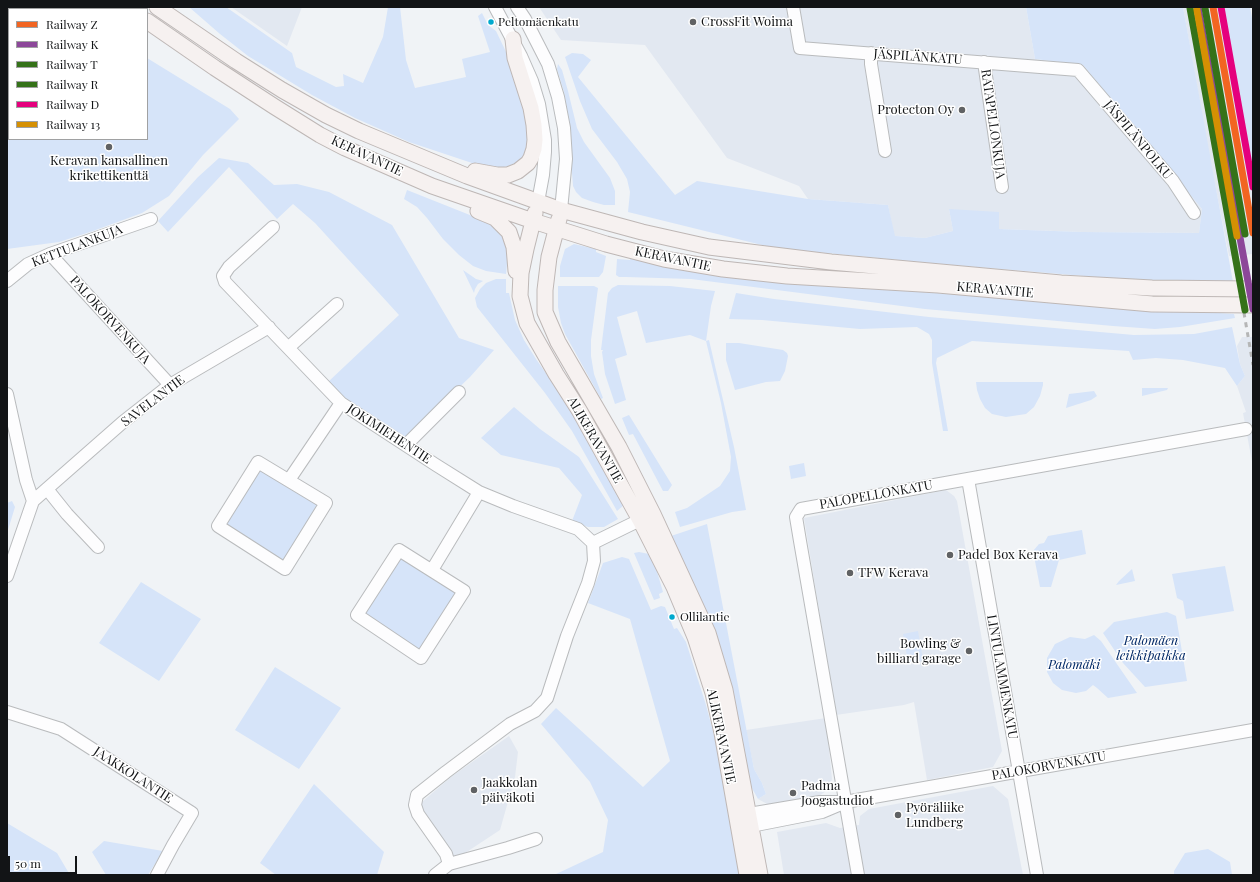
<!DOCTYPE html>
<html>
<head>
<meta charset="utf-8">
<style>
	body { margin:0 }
	#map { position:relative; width:1260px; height:882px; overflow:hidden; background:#f0f3f6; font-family:"Playfair Display",serif }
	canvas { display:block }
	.frame { position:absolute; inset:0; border:8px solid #121416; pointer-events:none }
	.legend { position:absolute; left:8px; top:8px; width:140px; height:132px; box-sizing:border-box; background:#fff; border:1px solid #a0a1a2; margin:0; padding:5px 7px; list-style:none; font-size:12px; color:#121416 }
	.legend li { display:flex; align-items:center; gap:8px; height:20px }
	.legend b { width:20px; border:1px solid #a0a1a2 }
	.scale { position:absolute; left:8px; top:856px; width:69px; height:18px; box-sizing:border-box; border:2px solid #121416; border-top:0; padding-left:5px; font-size:12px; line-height:14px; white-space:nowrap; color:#121416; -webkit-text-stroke:3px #fff; paint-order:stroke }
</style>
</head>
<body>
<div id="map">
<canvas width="1260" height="882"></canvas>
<div class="frame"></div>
<ul class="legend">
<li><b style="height:5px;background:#f26522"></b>Railway Z</li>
<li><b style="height:5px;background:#8c4799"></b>Railway K</li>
<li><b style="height:5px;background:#357219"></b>Railway T</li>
<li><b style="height:5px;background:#357219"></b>Railway R</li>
<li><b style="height:5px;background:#e5007d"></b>Railway D</li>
<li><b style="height:5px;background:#d59003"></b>Railway 13</li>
</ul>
<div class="scale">50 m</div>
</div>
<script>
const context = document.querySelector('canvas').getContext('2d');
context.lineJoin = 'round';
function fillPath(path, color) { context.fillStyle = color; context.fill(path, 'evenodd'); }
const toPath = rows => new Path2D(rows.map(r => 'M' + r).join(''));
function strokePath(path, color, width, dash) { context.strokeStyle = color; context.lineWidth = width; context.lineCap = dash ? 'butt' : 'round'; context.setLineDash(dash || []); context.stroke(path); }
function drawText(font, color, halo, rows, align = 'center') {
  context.font = font + ' "Playfair Display",serif'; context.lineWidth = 3; context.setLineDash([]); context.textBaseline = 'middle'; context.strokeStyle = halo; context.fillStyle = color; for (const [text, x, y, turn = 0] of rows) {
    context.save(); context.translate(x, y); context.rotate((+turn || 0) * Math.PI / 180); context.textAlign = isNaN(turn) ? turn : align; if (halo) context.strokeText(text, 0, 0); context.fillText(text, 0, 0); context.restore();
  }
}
const built = toPath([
	[231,7,302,7,287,46],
	[539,7,1026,7,1035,59,1083,65,1202,209,1199,233,1082,232,999,229,949,209,953,231,925,238,894,236,888,205,808,199,799,186,727,158,645,45,561,40],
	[1183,7,1223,7,1253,174,1253,254,1229,256,1208,149],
	[1242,337,1253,337,1253,467,1243,413,1246,412,1237,386,1245,376,1240,364,1237,346],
	[946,490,954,496,957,501,1002,751,993,767,927,780,914,702,904,705,836,715,804,518],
	[826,718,832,779,829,789,819,796,769,805,758,799,766,794,762,783,754,769,746,730],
	[509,736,518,752,515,777,500,830,456,859,421,809,422,802,451,777],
	[993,786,1008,799,1023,875,784,875,777,832,826,823,840,828,859,825,860,816,869,809]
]);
const green = toPath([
	[189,7,226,7,292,53,296,67,336,87,344,86,343,74,363,83,383,37,388,7,400,7,406,60,415,88,466,77,462,59,490,52,478,16,482,13,488,25,496,31,508,56,530,119,528,152,520,161,509,166,498,168,481,166,409,142,355,118,312,95,248,56,220,34],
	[1026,7,1183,7,1233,282,1132,280,941,264,774,248,628,212,630,192,627,179,617,162,592,129,580,101,565,57,572,53,583,54,591,60,578,77,675,195,697,181,808,199,888,205,895,236,925,238,953,231,949,209,999,212,999,229,1082,232,1199,233,1202,209,1083,65,1035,59],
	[1224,7,1250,7,1253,23,1253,174],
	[147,58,230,109,239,119,203,155,169,196,142,213,93,231,59,242,7,249,7,118,9,115,9,139,147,139],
	[558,64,562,70,568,91,577,128,584,142,610,178,615,191,615,205,604,205,593,202,582,198,576,192,573,186,572,173,571,131,564,92,557,69],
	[219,158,248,163,274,185,297,184,329,192,392,225,459,338,494,350,470,377,406,438,352,405,328,382,399,315,315,223,293,204,277,219,229,167,168,232,158,221,198,177],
	[407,190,495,225,507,239,510,264,507,264,506,274,486,271,473,266,459,255,443,239,427,218,417,207,404,199],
	[574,244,596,249,596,252,606,256,603,272,599,277,560,277,560,266,565,249],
	[630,258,718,276,796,283,1234,314,1235,318,1180,327,1155,329,1113,326,925,309,691,279,626,277,619,277,616,275,617,259,630,260],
	[463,270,476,279,483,281,478,284,475,289,474,293],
	[496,279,506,279,506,293,509,293,515,320,524,340,536,359,559,392,619,491,624,505,617,511,572,431,545,393,477,307,475,298,480,289,486,283],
	[618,285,670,286,715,291,711,306,706,341,709,340,734,447,746,510,732,512,680,527,675,512,687,508,720,486,730,471,731,457,721,403,706,341,690,335,646,343,637,311,617,317,627,355,615,359,626,400,615,404,605,374,602,352,603,350,601,350,608,293,612,288],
	[558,286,594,286,598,288,591,340,591,356,594,374,603,398,601,399,565,334,561,323,558,307],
	[736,293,774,299,929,317,1134,335,1194,334,1232,327,1240,364,1245,376,1237,386,1225,368,1183,360,1156,358,1133,360,1129,351,972,341,937,358,936,363,948,431,943,431,932,363,932,340,929,334,917,327,860,329,762,320,729,319],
	[726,343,739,343,783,350,787,353,788,356,785,371,780,381,766,382,735,390,726,360],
	[976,382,1043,382,1043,385,1040,396,1034,407,1026,414,1006,417,992,414,985,408,980,399,977,390],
	[1142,388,1168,388,1167,390,1142,396],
	[1094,391,1097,396,1091,400,1066,408,1069,394],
	[514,407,540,429,579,457,618,519,604,527,588,527,572,521,582,495,559,468,501,455,481,438],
	[629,415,672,485,668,491,663,491,633,434,629,435,622,418],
	[804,463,806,476,791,479,789,466],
	[261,470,319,506,283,562,224,525],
	[12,501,15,507,7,533,7,503],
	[707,524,754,769,762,783,766,794,758,799,748,781,671,536],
	[1082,530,1086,554,1059,560,1051,587,1040,587,1033,551,1039,544,1044,543,1048,536],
	[639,552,649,554,656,568,663,592,659,594,660,598,654,600,634,553],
	[400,555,460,594,421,652,363,613],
	[622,557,629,559,651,610,661,606,665,607,674,629,677,628,686,642,706,705,719,754,741,875,554,875,603,852,608,820,590,782,541,724,556,708,643,787,670,761,630,619,588,603,603,563],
	[1225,566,1234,611,1186,619,1183,601,1177,598,1172,574],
	[1132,569,1135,581,1116,585,1119,581],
	[141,582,201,619,159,681,99,643],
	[1167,612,1176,616,1187,681,1145,687,1123,663,1103,633,1114,622],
	[918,631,923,660,908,662,903,634],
	[1094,635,1101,641,1137,693,1108,698,1097,688,1093,685,1086,691,1076,693,1062,690,1053,683,1047,672,1047,658,1055,644,1070,637,1085,639],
	[275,667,341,708,299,769,235,730],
	[314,784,384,852,377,875,276,875,260,863],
	[7,823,57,853,70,875,7,875],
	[104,841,163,851,148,875,106,875,92,852],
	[1208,849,1230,862,1232,875,1174,875,1174,871,1185,853]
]);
const minor = toPath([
	[495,7,521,56,532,81,539,104,545,140,545,152,543,175,538,202],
	[517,7,525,19,548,64,558,97,564,128,566,159,561,210],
	[793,7,800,48,1078,70,1173,181,1194,213],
	[871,53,871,64,885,151],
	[984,62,1002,187],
	[273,227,229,267,223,276,225,282,341,403,436,465,479,492,513,506,578,529,593,543,648,516],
	[50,254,170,385],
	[7,281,28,264,50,254,151,219],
	[289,347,337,304],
	[7,394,26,480,33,501],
	[406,445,459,392],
	[258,462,326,503,285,569,218,526,258,462],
	[968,479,1037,875],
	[289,480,341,403],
	[47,489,67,514,98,547],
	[399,550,464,591,421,658,357,615,399,550],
	[432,570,479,492],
	[7,576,33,501,123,422,170,385,269,327],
	[7,712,61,729,192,813,173,845,157,875],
	[741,819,749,814,820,802,845,802,1253,730],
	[742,823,751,826,822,812,841,804],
	[449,864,446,854,418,814,415,805,417,795,446,772,510,724,535,711,547,698,567,636,588,583,594,561,593,543],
	[435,875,449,864,508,848,536,839],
	[858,875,800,541,796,517,801,509,1246,429]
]);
const major = toPath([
	[129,7,132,9],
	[157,7,236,61,282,90,326,115,359,131,467,176,561,210,642,232,709,247,831,262,1061,283,1152,288,1253,289],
	[147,21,215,68,275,107,320,135,345,148,432,186,533,221,606,244,664,259,723,269,787,276,938,285,1152,304,1253,305],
	[475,171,497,175,508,175,518,171,528,163,531,158,534,149,535,140,534,125,531,108,515,58,513,39],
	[478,211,495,218,509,232,514,247,516,271],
	[535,213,526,249,521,273,520,296,527,323,556,374,579,410,640,520,674,587,695,637,713,693,722,733,747,875],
	[559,219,549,257,545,290,545,312,558,342,619,447,653,514,708,633,725,690,760,875]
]);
const rail = toPath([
	[1191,7,1253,365]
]);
const rail1 = toPath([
	[1213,7,1253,233]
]);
const rail2 = toPath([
	[1198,7,1253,309]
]);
const rail3 = toPath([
	[1190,8,1245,310]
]);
const rail4 = toPath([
	[1205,8,1245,234]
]);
const rail5 = toPath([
	[1221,7,1253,187]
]);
const rail6 = toPath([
	[1197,10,1237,236]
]);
const markers = [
	[491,22,3.5,"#00a9ce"],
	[693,22,4,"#606264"],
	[962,110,4,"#606264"],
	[109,147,4,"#606264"],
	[950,555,4,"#606264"],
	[850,573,4,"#606264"],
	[672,617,3.5,"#00a9ce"],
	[969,651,4,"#606264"],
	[474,790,4,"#606264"],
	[793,793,4,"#606264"],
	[898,815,4,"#606264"]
];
const busNames = [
	["Peltomäenkatu",498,22],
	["Ollilantie",680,617]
];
const poiNames = [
	["CrossFit Woima",701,22],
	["Protecton Oy",954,110,"right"],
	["Keravan kansallinen",109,161,"center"],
	["krikettikenttä",109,176,"center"],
	["Padel Box Kerava",958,555],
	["TFW Kerava",858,573],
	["Bowling &",961,644,"right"],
	["billiard garage",961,659,"right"],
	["Jaakkolan",482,783],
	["päiväkoti",482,798],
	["Padma",801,786],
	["Joogastudiot",801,801],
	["Pyöräliike",906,808],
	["Lundberg",906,823]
];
const streetNames = [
	["JÄSPILÄNKATU",918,57,4],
	["RATAPELLONKUJA",993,124,82],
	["JÄSPILÄNPOLKU",1138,140,50],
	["KERAVANTIE",367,156,25],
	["KETTULANKUJA",77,246,-21],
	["KERAVANTIE",673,259,12],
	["KERAVANTIE",995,290,5],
	["PALOKORVENKUJA",110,320,48],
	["SAVELANTIE",153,401,-37],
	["JOKIMIEHENTIE",389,434,33],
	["ALIKERAVANTIE",595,440,60],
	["PALOPELLONKATU",876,495,-10],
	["LINTULAMMENKATU",1002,677,80],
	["ALIKERAVANTIE",721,736,78],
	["PALOKORVENKATU",1049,766,-10],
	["JAAKKOLANTIE",133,775,33]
];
const parkNames = [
	["Palomäen",1151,641],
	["leikkipaikka",1151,656],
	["Palomäki",1074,665]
];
fillPath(built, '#e2e8f1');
fillPath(green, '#d6e4f9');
strokePath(minor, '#b9bbbd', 14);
strokePath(major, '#beb7b5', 17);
strokePath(minor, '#fdfdfe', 12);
strokePath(major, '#f6f1f0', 15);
strokePath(rail, '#b5b6b6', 3, [5, 5]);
strokePath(rail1, '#f26522', 7);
strokePath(rail2, '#8c4799', 7);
strokePath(rail3, '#357219', 7);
strokePath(rail4, '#357219', 7);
strokePath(rail5, '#e5007d', 7);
strokePath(rail6, '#d59003', 7);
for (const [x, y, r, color] of markers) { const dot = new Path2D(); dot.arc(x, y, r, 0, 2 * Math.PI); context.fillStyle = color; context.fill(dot); strokePath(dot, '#fff', 1.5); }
drawText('12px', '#121416', '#fff', busNames, 'left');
drawText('13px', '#121416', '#fff', poiNames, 'left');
drawText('13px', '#121416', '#fff', streetNames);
drawText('italic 13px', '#002866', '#fff', parkNames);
</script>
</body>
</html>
